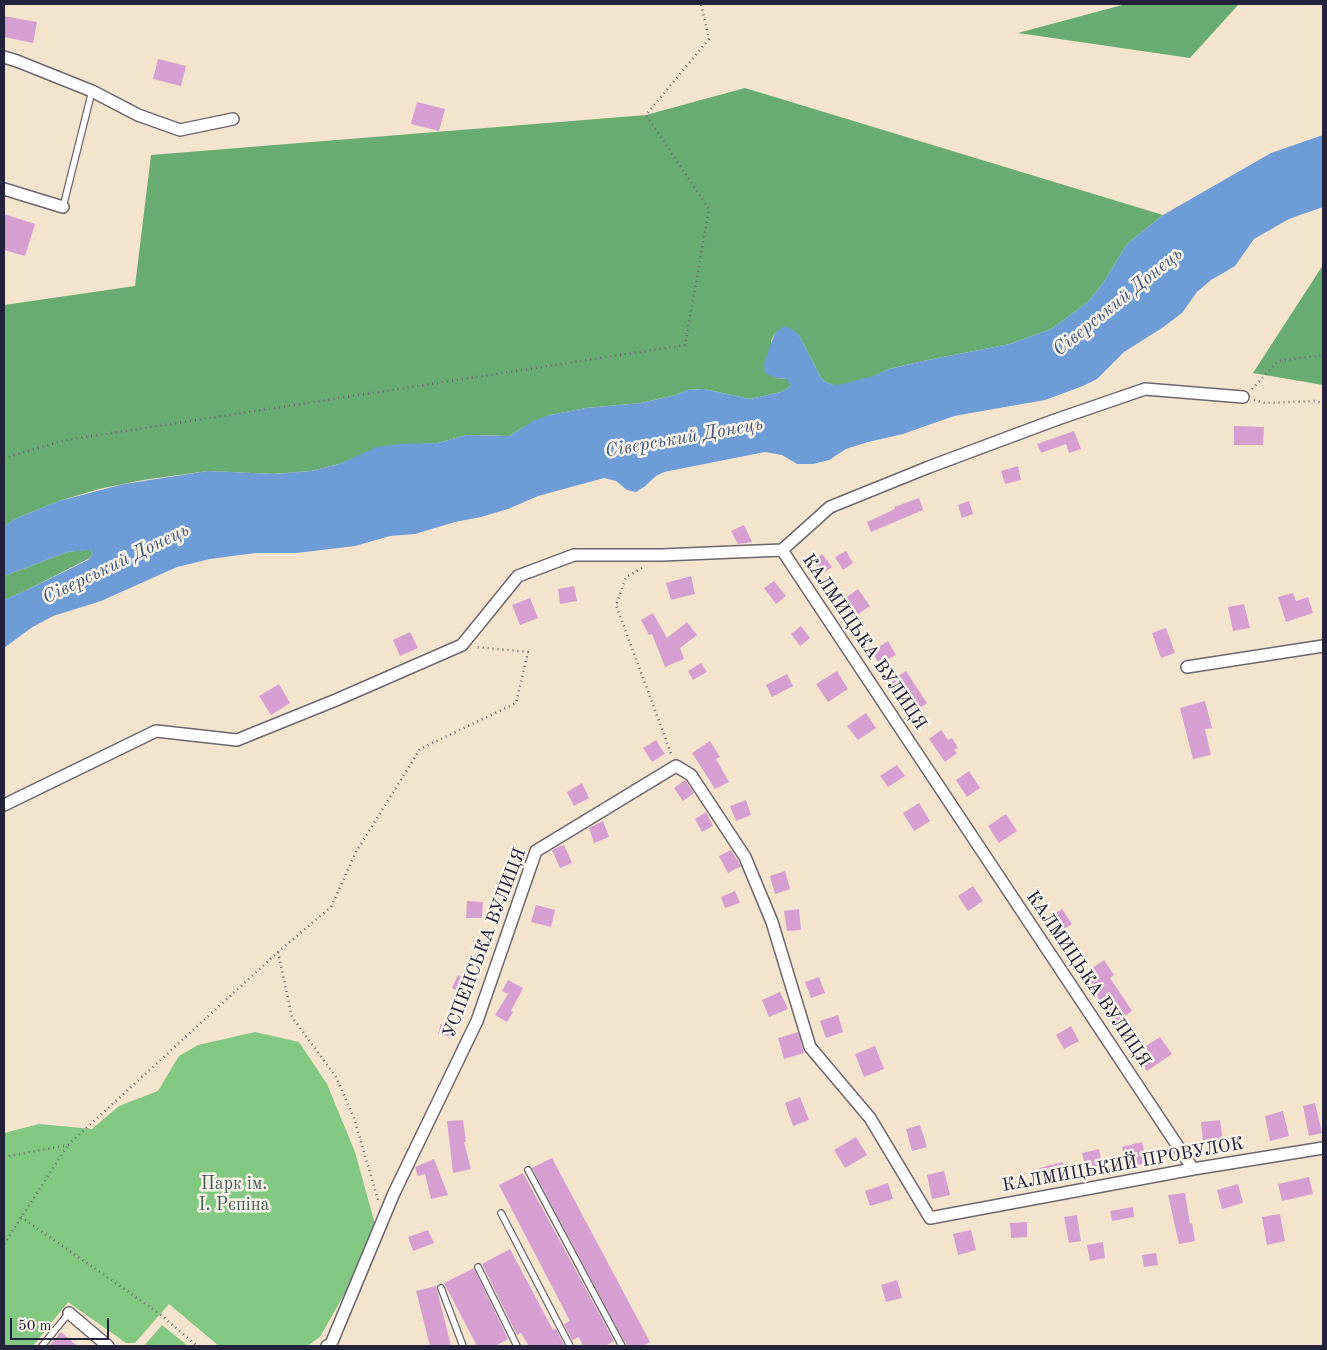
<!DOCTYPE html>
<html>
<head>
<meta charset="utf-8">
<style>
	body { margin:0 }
	#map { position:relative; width:1327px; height:1350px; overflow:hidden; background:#f4e4cd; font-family:"Old Standard TT",serif }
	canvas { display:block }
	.frame { position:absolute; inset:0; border:5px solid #22223b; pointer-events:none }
	.scale { position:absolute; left:10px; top:1318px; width:99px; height:22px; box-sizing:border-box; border:2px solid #22223b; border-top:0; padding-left:6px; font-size:15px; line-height:18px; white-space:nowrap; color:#22223b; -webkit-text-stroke:4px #f7f3e8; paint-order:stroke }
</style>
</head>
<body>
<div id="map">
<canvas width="1327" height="1350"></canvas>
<div class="frame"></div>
<div class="scale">50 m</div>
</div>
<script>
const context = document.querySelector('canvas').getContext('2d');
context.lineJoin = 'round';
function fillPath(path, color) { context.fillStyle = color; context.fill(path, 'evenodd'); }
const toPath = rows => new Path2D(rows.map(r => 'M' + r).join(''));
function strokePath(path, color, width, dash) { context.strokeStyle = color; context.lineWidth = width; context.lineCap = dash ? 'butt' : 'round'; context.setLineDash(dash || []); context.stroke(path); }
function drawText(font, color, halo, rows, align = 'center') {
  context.font = font + ' "Old Standard TT",serif'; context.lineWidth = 5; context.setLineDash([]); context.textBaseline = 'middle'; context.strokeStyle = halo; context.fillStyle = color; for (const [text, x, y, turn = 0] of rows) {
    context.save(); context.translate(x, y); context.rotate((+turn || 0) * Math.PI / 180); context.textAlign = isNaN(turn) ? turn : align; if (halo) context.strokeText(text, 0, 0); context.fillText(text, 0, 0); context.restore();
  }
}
const green = toPath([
	[255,1032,299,1042,327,1084,355,1152,378,1235,320,1337,307,1346,219,1346,169,1304,135,1343,126,1343,68,1302,33,1346,4,1346,4,1133,39,1124,92,1129,119,1106,158,1091,179,1056,198,1045],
	[162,1325,188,1346,144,1346]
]);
const forest = toPath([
	[1126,4,1239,4,1190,58,1018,33],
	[745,88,1163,215,1127,244,1103,283,1088,302,1051,329,1010,344,923,361,889,369,874,376,843,385,833,385,822,380,799,335,784,327,775,333,771,341,776,378,788,379,791,386,781,392,768,395,750,399,704,389,687,390,676,395,641,403,586,408,550,415,522,428,509,436,466,435,438,443,420,444,356,457,339,464,311,471,274,474,208,471,143,480,99,489,59,501,17,518,4,526,4,305,135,286,151,155,646,115],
	[1323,265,1323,385,1253,373],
	[84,550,90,550,93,554,88,559,27,590,4,600,4,576,68,552]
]);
const water = toPath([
	[1323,135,1323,207,1289,219,1254,239,1235,266,1211,280,1197,292,1182,313,1162,328,1124,352,1097,379,1083,386,1045,400,954,416,903,434,868,442,846,449,829,460,813,464,797,464,782,455,765,452,664,472,656,476,644,487,636,492,627,490,616,481,604,478,538,496,508,509,481,517,455,522,415,534,390,536,355,546,297,553,256,553,210,559,177,567,101,601,53,616,31,628,4,648,4,600,27,590,88,560,93,554,90,550,68,552,4,576,4,526,17,518,59,501,124,484,208,471,274,474,311,471,339,464,377,447,398,444,438,443,466,435,509,436,535,420,550,415,586,408,641,403,676,395,687,390,704,389,750,399,768,395,781,392,791,386,787,379,776,378,765,373,764,363,775,333,784,326,792,329,799,335,822,380,833,385,843,384,873,376,889,369,923,361,1010,344,1051,329,1088,302,1103,283,1127,244,1163,215,1271,153]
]);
const building = toPath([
	[4,16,37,22,33,43,4,37],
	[158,59,186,66,181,86,153,79],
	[417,102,445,109,439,131,411,124],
	[4,214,35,224,25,256,4,250],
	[1234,426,1264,427,1263,445,1234,445],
	[1074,431,1081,449,1069,453,1066,444,1041,453,1037,444],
	[1018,466,1021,480,1005,484,1001,471],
	[919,498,923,510,871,532,867,522,895,509,894,507],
	[969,501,973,514,962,518,958,505],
	[744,525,752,542,738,544,731,531],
	[846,551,853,563,843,570,835,557],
	[822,554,832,567,822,574,813,561],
	[691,576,695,594,671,600,666,583],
	[774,581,786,596,776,604,764,588],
	[574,586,577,601,560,604,558,589],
	[858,589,870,606,851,619,840,602],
	[1293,593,1296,601,1308,597,1313,613,1286,622,1278,597],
	[530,598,538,618,520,625,512,605],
	[1244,604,1250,628,1233,631,1228,607],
	[653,613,667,638,687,622,697,635,680,648,684,659,665,667,652,634,649,635,641,620],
	[801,626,810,638,800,646,791,634],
	[1166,628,1175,653,1161,658,1152,633],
	[410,632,418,648,400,656,393,640],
	[888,641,896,655,879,664,872,651],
	[701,663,707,672,693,680,688,671],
	[837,671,848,689,828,702,816,684],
	[906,671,927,703,912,714,891,680],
	[787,674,793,686,772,697,766,685],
	[279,684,290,703,271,715,259,696],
	[1205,701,1212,728,1205,729,1211,755,1193,759,1180,708],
	[866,713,876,728,858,740,847,726],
	[941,730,948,740,952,738,958,748,954,750,957,753,945,762,929,739],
	[656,740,665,754,652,762,643,748],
	[710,741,720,757,716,759,729,782,715,789,692,753],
	[897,765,905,776,888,787,880,776],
	[969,771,980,788,967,797,956,780],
	[685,780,694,793,683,801,674,788],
	[582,783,589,798,574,806,567,792],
	[746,800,751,815,736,821,730,806],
	[919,803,930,821,914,831,903,813],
	[706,812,713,826,702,832,695,819],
	[1006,814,1017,831,999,843,988,826],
	[603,821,609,837,594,843,589,828],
	[564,845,572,863,560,868,552,850],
	[731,850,741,866,728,873,719,856],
	[785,871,790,889,775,894,770,876],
	[973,886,983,901,968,911,958,896],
	[735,891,740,903,725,908,721,897],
	[467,901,483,902,482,918,466,918],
	[536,905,555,910,551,927,531,922],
	[799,909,801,930,787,931,784,911],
	[1062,909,1072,924,1057,934,1047,919],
	[1104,960,1114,975,1110,978,1132,1011,1115,1023,1082,975],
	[458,975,473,983,466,996,452,988],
	[819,977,825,993,811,998,805,982],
	[508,980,523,988,511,1011,513,1012,507,1022,495,1015,508,994,502,991],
	[780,992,788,1009,769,1017,762,1000],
	[838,1015,843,1032,826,1038,820,1021],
	[441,1024,456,1028,453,1037,438,1034],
	[1071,1026,1079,1041,1064,1049,1056,1035],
	[798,1032,804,1053,784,1059,778,1038],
	[1160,1037,1172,1054,1147,1071,1135,1053],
	[875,1046,884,1069,864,1077,855,1054],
	[800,1097,809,1120,793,1126,785,1103],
	[1315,1103,1322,1133,1309,1136,1303,1106],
	[1283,1111,1289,1136,1270,1141,1265,1116],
	[463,1120,466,1142,464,1142,471,1169,453,1173,447,1121],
	[1220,1120,1223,1140,1203,1142,1201,1122],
	[920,1125,927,1147,912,1151,906,1129],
	[856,1137,867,1155,845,1168,834,1150],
	[1142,1142,1147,1163,1126,1168,1122,1147],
	[1099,1149,1102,1165,1086,1169,1082,1153],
	[552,1158,650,1342,642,1346,628,1346,622,1337,532,1168],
	[434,1159,448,1195,431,1199,425,1174,418,1176,415,1167],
	[1063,1162,1067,1177,1043,1183,1039,1168],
	[944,1171,950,1195,932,1199,927,1175],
	[523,1173,614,1341,605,1346,583,1346,579,1337,572,1340,564,1324,570,1321,499,1185],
	[1309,1177,1313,1194,1282,1201,1278,1184],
	[888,1183,893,1199,870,1206,865,1191],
	[1238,1184,1243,1203,1222,1209,1217,1190],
	[1185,1193,1190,1224,1192,1223,1195,1241,1179,1244,1168,1195],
	[1133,1207,1134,1217,1112,1221,1110,1211],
	[1280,1214,1285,1241,1267,1245,1262,1217],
	[1077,1215,1081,1241,1069,1243,1064,1217],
	[1027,1222,1027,1237,1011,1238,1010,1223],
	[428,1230,434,1243,413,1251,408,1237],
	[971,1230,976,1250,958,1255,953,1234],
	[1103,1242,1105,1258,1090,1261,1087,1245],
	[510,1249,553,1330,556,1329,564,1345,561,1346,529,1346,521,1333,517,1335,482,1264],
	[1156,1253,1158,1265,1144,1267,1142,1255],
	[474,1268,508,1339,495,1346,477,1346,444,1283],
	[897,1280,902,1298,886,1302,881,1285],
	[436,1286,451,1346,430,1346,416,1291],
	[61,1332,77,1346,49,1346]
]);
const path = toPath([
	[1252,389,1278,361,1323,355],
	[1254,400,1265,403,1315,401,1323,403],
	[4,458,66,440,685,345,709,209,646,115,709,39,701,4],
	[642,568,626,577,616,605,672,756],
	[278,952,292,1017,336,1077,354,1118,378,1200],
	[4,1157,68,1145,278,952,331,907,356,852,420,749,516,703,528,652,476,647],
	[21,1217,160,1314,197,1346],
	[4,1244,68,1145]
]);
const lane = toPath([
	[63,207,92,91],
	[528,1170,622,1346],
	[501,1213,570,1346],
	[478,1267,517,1346],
	[441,1288,463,1346],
	[42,1346,69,1313]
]);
const street = toPath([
	[4,57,17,61,92,91,138,115,180,130,233,119],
	[4,189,63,207],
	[782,550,1193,1169],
	[782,550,830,507,929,467,1055,420,1145,389,1243,397],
	[1187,667,1323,646],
	[4,805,156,731,237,740,336,700,462,645,518,576,574,555,662,555,782,550],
	[69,1313,108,1346],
	[327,1346,331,1344,394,1193,477,1021,536,851,676,766,691,775,745,857,772,922,810,1047,870,1118,930,1218,1193,1169,1323,1148]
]);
const streetNames = [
	["КАЛМИЦЬКА ВУЛИЦЯ",864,642,56],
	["УСПЕНСЬКА ВУЛИЦЯ",485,943,-69],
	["КАЛМИЦЬКА ВУЛИЦЯ",1088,979,56],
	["КАЛМИЦЬКИЙ ПРОВУЛОК",1123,1165,-10]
];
const parkNames = [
	["Парк ім.",234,1184],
	["І. Рєпіна",234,1205]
];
const waterNames = [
	["Сіверський Донець",1118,302,-39],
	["Сіверський Донець",684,438,-10],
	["Сіверський Донець",116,564,-26]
];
fillPath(green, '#82c883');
fillPath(forest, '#69ac71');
fillPath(water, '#6e9cd6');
fillPath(building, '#d69fd2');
strokePath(lane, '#6c666e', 8);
strokePath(street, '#6c666e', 14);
strokePath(path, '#6c666e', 2.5, [1, 4]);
strokePath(lane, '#fff', 5.5);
strokePath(street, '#fff', 11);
drawText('18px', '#22223b', '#f7f3e8', streetNames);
drawText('18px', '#445c54', '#f7f3e8', parkNames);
drawText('italic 19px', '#405379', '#f7f3e8', waterNames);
</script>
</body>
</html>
